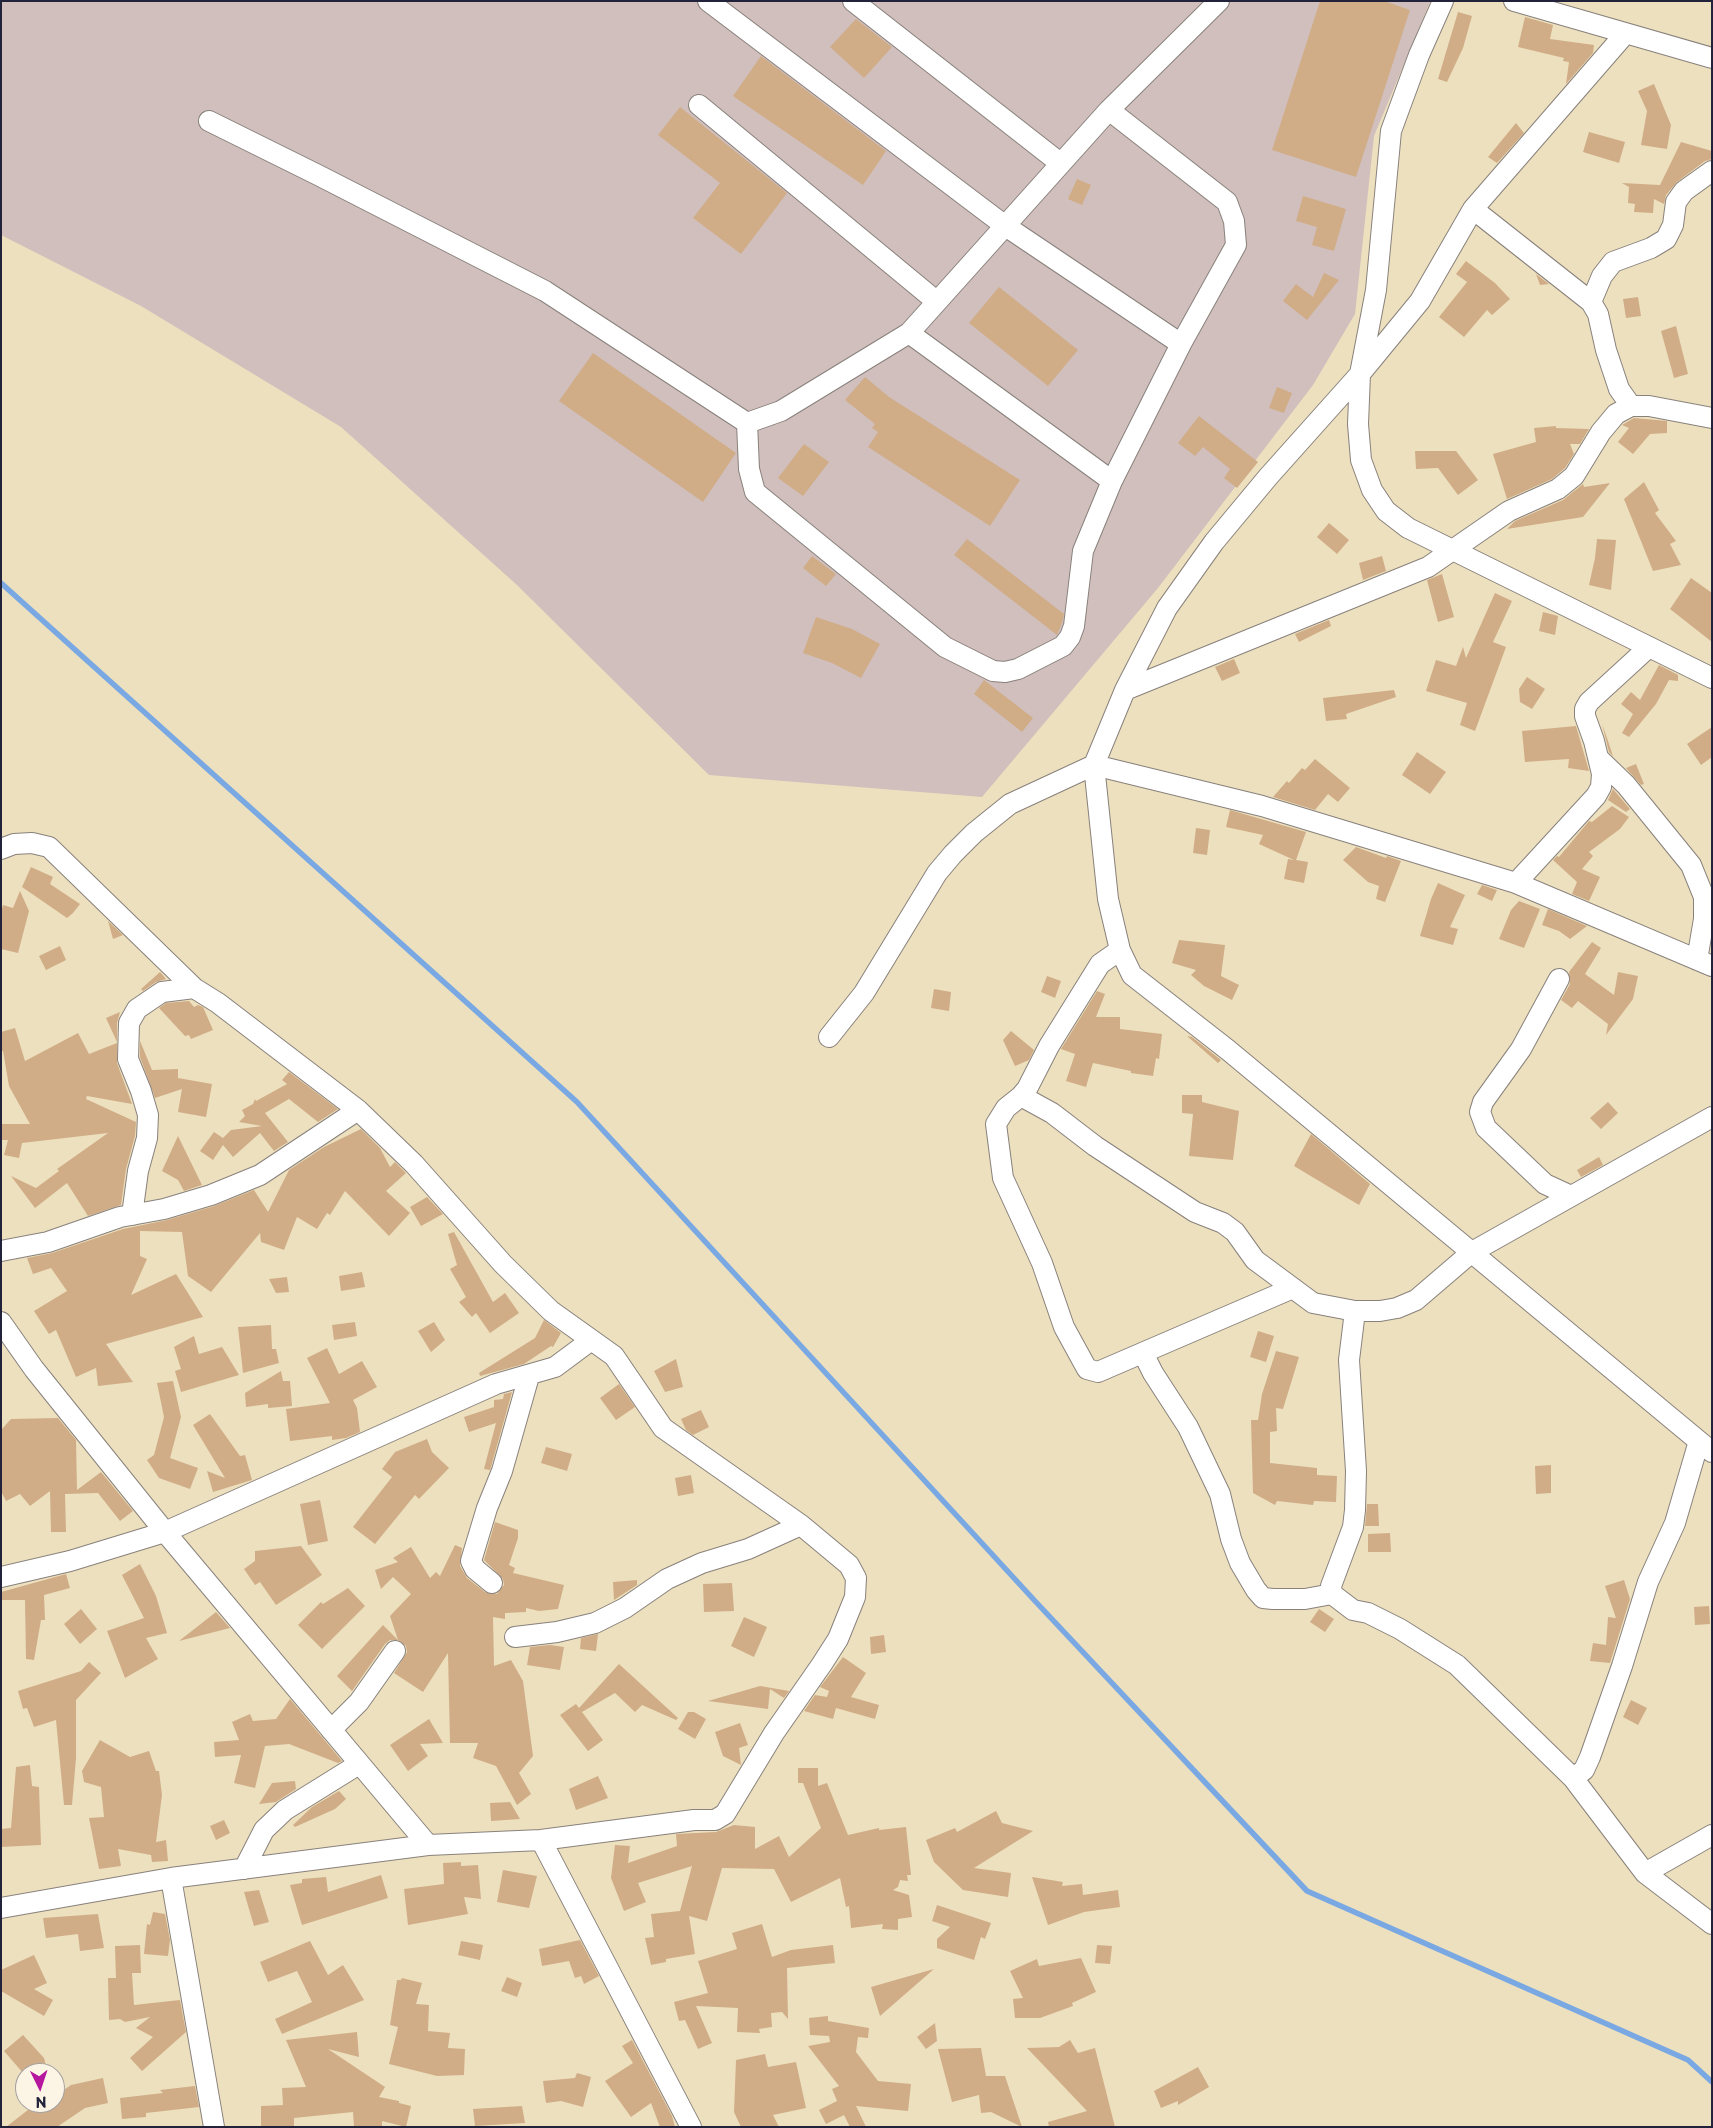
<!DOCTYPE html>
<html>
<head>
<meta charset="utf-8">
<style>
	body { margin:0 }
	#map { position:relative; width:1713px; height:2128px; overflow:hidden; background:#ede0be; font-family:"Playpen Sans",sans-serif }
	canvas { display:block }
	.frame { position:absolute; inset:0; border:2px solid #22223b; pointer-events:none }
	.north { position:absolute; left:15px; top:2063px; width:50px; height:50px; box-sizing:border-box; background:#fcf5e5; border:1px solid #a5a1a1; border-radius:50%; rotate:176deg; font-size:14px; font-weight:700; line-height:20px; text-align:center; color:#22223b }
	.north::after { content:''; display:block; margin:auto; width:18px; height:22px; background:#b5179e; clip-path:polygon(50% 0,100% 100%,50% 72%,0 100%) }
</style>
</head>
<body>
<div id="map">
<canvas width="1713" height="2128"></canvas>
<div class="frame"></div>
<div class="north">N</div>
</div>
<script>
const context = document.querySelector('canvas').getContext('2d');
context.lineJoin = 'round';
function fillPath(path, color) { context.fillStyle = color; context.fill(path, 'evenodd'); }
const toPath = rows => new Path2D(rows.map(r => 'M' + r).join(''));
function strokePath(path, color, width, dash) { context.strokeStyle = color; context.lineWidth = width; context.lineCap = dash ? 'butt' : 'round'; context.setLineDash(dash || []); context.stroke(path); }
const industrial = toPath([
	[1,1,1430,1,1430,2,1374,136,1355,314,1313,385,1158,588,982,797,709,775,517,585,341,427,141,306,1,235]
]);
const stream = toPath([
	[1,583,577,1102,1035,1601,1307,1891,1688,2060,1712,2082]
]);
const building = toPath([
	[1320,1,1384,1,1410,10,1356,177,1272,150],
	[1458,12,1472,16,1463,48,1447,82,1438,79],
	[1525,17,1553,25,1550,39,1594,45,1593,53,1566,84,1569,62,1563,61,1564,58,1518,47],
	[856,19,892,47,864,78,830,47],
	[761,56,886,151,863,185,733,96],
	[1654,84,1671,125,1667,149,1641,145,1647,111,1638,91],
	[680,107,787,193,741,254,693,218,720,183,658,135],
	[1516,123,1524,133,1497,163,1488,157],
	[1589,132,1625,142,1619,163,1583,152],
	[1681,142,1712,151,1712,159,1705,161,1677,182,1666,195,1664,204,1654,199,1653,213,1634,212,1635,204,1628,203,1629,187,1622,183,1660,185],
	[1077,179,1091,185,1082,205,1068,199],
	[1303,196,1346,209,1334,251,1312,245,1317,227,1296,221],
	[1466,261,1495,283,1510,299,1492,315,1487,310,1464,337,1439,317,1467,282,1456,274],
	[1324,273,1339,280,1307,320,1283,301,1296,284,1313,297],
	[1536,274,1549,284,1540,285],
	[999,287,1078,350,1048,386,969,323],
	[1638,297,1641,316,1626,318,1623,299],
	[1676,326,1688,374,1674,378,1661,331],
	[593,353,736,453,703,502,559,401],
	[865,377,889,397,1020,480,990,526,868,447,878,432,872,428,875,424,845,400],
	[1277,387,1292,393,1284,413,1269,408],
	[1199,416,1258,462,1237,488,1224,478,1230,469,1203,447,1195,456,1178,443],
	[1634,418,1667,421,1667,433,1650,434,1633,454,1618,442,1629,428,1622,425],
	[1556,426,1556,428,1589,429,1580,444,1570,444,1574,454,1565,468,1552,479,1507,499,1493,454,1536,442,1534,428],
	[804,444,829,462,803,496,778,478],
	[1415,451,1456,451,1478,480,1458,495,1438,468,1416,469],
	[1644,482,1659,510,1655,513,1676,541,1670,544,1681,565,1653,571,1624,499],
	[1610,483,1583,517,1507,529,1515,521,1563,500,1583,484,1584,487],
	[1329,523,1349,540,1337,554,1317,537],
	[967,539,1064,614,1062,623,1057,635,954,555],
	[1597,539,1616,540,1611,590,1589,585,1595,558],
	[812,556,836,574,826,586,803,568],
	[1382,556,1386,571,1363,580,1359,563],
	[1442,574,1454,617,1438,622,1427,580],
	[1691,578,1712,593,1712,642,1670,609],
	[1495,593,1512,601,1493,642,1506,647,1475,731,1460,725,1467,703,1426,691,1436,660,1456,666,1463,647,1466,658],
	[1543,612,1558,616,1555,635,1539,631],
	[816,617,852,629,880,644,861,678,832,663,803,653],
	[1329,620,1331,626,1299,642,1295,634],
	[1234,659,1240,673,1222,681,1215,667],
	[1659,665,1678,675,1678,681,1669,680,1656,704,1629,737,1622,733,1633,714,1621,704,1631,692,1640,700],
	[1527,677,1545,689,1532,709,1520,702,1519,689],
	[984,680,1033,718,1022,732,974,694],
	[1394,690,1396,697,1346,714,1347,719,1326,721,1323,698],
	[1602,724,1607,738,1613,756,1609,752],
	[1576,726,1589,771,1568,768,1569,759,1525,762,1522,731],
	[1712,727,1712,757,1701,765,1687,744],
	[1417,752,1446,772,1430,794,1402,775],
	[1315,759,1350,788,1338,802,1328,794,1315,810,1273,797,1287,781,1289,783,1302,768,1305,770],
	[1636,764,1644,784,1641,785,1626,768],
	[1613,789,1630,809,1626,812,1608,800],
	[1612,806,1629,817,1620,829,1589,852,1593,856,1582,869,1600,877,1589,901,1572,894,1577,882,1553,860,1557,856,1559,857,1589,821,1592,822],
	[1230,810,1306,832,1296,860,1308,862,1304,883,1284,879,1288,859,1294,860,1259,844,1263,835,1226,827],
	[1196,828,1210,830,1207,855,1193,853],
	[1356,847,1386,858,1387,856,1401,861,1385,902,1376,899,1379,886,1368,882,1343,860],
	[31,867,53,877,50,884,80,904,73,913,67,918,22,887],
	[1438,883,1465,895,1450,927,1458,929,1453,945,1420,936,1431,899],
	[1482,885,1497,890,1492,901,1477,894],
	[20,891,29,911,18,953,1,949,1,913,3,905,13,908],
	[1519,901,1540,909,1524,948,1499,939,1511,910],
	[1548,909,1587,926,1570,939,1559,931,1542,925],
	[108,921,123,935,113,939],
	[1179,940,1225,945,1221,976,1239,985,1232,1000,1204,986,1191,975,1196,970,1172,963],
	[1592,942,1601,948,1585,974,1614,995,1618,972,1638,976,1633,999,1606,1035,1608,1024,1578,1001,1572,1008,1561,1000,1570,984,1569,972],
	[60,946,66,960,46,970,39,956],
	[160,972,166,979,156,982,143,991,141,989],
	[1047,976,1061,981,1055,998,1041,992],
	[934,989,951,992,949,1011,931,1008],
	[1097,991,1105,994,1096,1017,1120,1017,1120,1029,1162,1034,1159,1059,1156,1058,1153,1076,1131,1073,1131,1071,1093,1063,1086,1087,1066,1081,1075,1054,1061,1049],
	[189,1001,194,1007,198,1005,203,1007,213,1030,191,1039,189,1035,185,1036,159,1008,166,1003],
	[120,1012,117,1023,117,1042,106,1018],
	[15,1028,25,1061,78,1033,89,1054,117,1043,117,1063,132,1104,87,1096,86,1099,136,1122,135,1136,126,1169,121,1205,88,1216,67,1183,35,1208,11,1176,36,1188,59,1171,57,1169,108,1133,22,1143,19,1158,4,1155,8,1140,1,1140,1,1124,30,1124,9,1086,3,1051,1,1051,1,1032],
	[1011,1031,1034,1050,1029,1060,1015,1066,1003,1040],
	[1187,1036,1192,1037,1221,1060,1218,1063],
	[140,1041,152,1070,178,1069,178,1078,212,1084,206,1117,178,1112,182,1089,155,1098,140,1057],
	[289,1072,338,1109,318,1122,289,1099,265,1113,288,1142,274,1151,260,1133,233,1157,223,1145,213,1160,200,1151,214,1132,223,1138,231,1130,262,1126,239,1122,245,1116,242,1110,253,1104,255,1099,256,1101,287,1084,282,1080],
	[1182,1095,1202,1095,1202,1102,1239,1111,1233,1160,1189,1156,1193,1114,1182,1113],
	[1608,1102,1618,1113,1601,1129,1590,1118],
	[361,1129,380,1148,390,1167,395,1162,406,1173,386,1191,410,1213,389,1236,345,1191,330,1215,327,1213,317,1229,297,1217,284,1250,261,1242,260,1233,211,1292,188,1276,182,1232,140,1231,140,1256,147,1259,131,1295,176,1274,203,1317,106,1344,133,1382,98,1386,96,1368,76,1377,56,1330,49,1334,34,1311,67,1291,51,1268,33,1274,27,1258,52,1253,123,1229,167,1220,214,1206,254,1190,268,1212,289,1170,324,1147],
	[1311,1134,1370,1184,1359,1205,1294,1166],
	[178,1136,202,1185,184,1191,178,1180,162,1171],
	[1599,1157,1603,1165,1581,1177,1577,1170],
	[427,1197,443,1214,421,1226,410,1207],
	[454,1232,493,1302,505,1293,519,1313,490,1333,476,1313,472,1317,459,1302,466,1297,450,1269,457,1265,448,1234],
	[362,1272,365,1287,341,1291,339,1276],
	[287,1277,289,1292,276,1293,269,1279],
	[544,1320,561,1333,553,1347,551,1346,524,1364,480,1376,479,1373,535,1338],
	[355,1322,357,1336,334,1340,332,1325],
	[434,1322,445,1340,431,1352,418,1331],
	[271,1325,272,1349,276,1349,279,1363,243,1373,238,1327],
	[1258,1331,1274,1336,1266,1362,1250,1357],
	[194,1336,199,1354,222,1347,239,1375,181,1392,175,1371,181,1369,174,1347],
	[327,1348,339,1374,362,1361,377,1387,353,1400,357,1408,360,1432,346,1438,332,1440,332,1436,290,1441,286,1409,330,1403,307,1358],
	[1276,1351,1299,1357,1283,1409,1276,1408,1277,1431,1270,1432,1270,1463,1317,1468,1317,1475,1337,1476,1336,1502,1314,1501,1313,1505,1277,1501,1275,1505,1253,1493,1251,1420,1258,1420,1262,1394],
	[676,1359,683,1387,665,1392,654,1371],
	[281,1371,283,1381,290,1381,292,1406,268,1408,268,1404,246,1407,245,1393],
	[173,1381,181,1417,170,1458,198,1468,190,1489,159,1478,147,1460,154,1455,164,1417,157,1383],
	[619,1384,635,1407,616,1420,600,1398],
	[512,1392,491,1467,490,1470,484,1469,496,1423,469,1432,464,1417,494,1407,494,1400,503,1399,504,1394],
	[701,1410,709,1427,693,1435,686,1430,681,1419],
	[210,1414,240,1456,245,1455,252,1480,213,1492,207,1471,225,1478,193,1425],
	[58,1418,76,1440,77,1490,101,1472,133,1511,120,1521,98,1493,65,1494,66,1532,51,1532,50,1491,30,1506,20,1494,6,1501,1,1491,1,1430,11,1419],
	[427,1439,432,1452,449,1468,419,1499,415,1495,375,1544,353,1527,392,1477,382,1469,395,1452],
	[546,1447,572,1454,567,1471,541,1463],
	[1551,1465,1551,1493,1536,1494,1535,1466],
	[691,1475,694,1493,678,1496,675,1478],
	[320,1500,328,1541,308,1545,300,1504],
	[1367,1504,1378,1504,1379,1526,1365,1526],
	[495,1522,518,1530,518,1538,509,1565,515,1568,513,1573,564,1585,558,1609,539,1611,526,1608,526,1612,505,1613,505,1619,493,1617,494,1666,511,1660,523,1681,533,1756,519,1773,531,1794,517,1805,496,1766,473,1758,478,1743,450,1743,448,1653,423,1692,394,1673,407,1652,406,1646,398,1640,390,1616,411,1594,393,1577,381,1589,375,1570,398,1562,393,1558,411,1547,430,1578,436,1572,440,1576,455,1545,462,1548,460,1566,467,1578,485,1592,497,1594,504,1585,503,1579,484,1560],
	[1390,1533,1391,1552,1368,1552,1368,1534],
	[301,1546,322,1575,276,1605,260,1582,255,1585,244,1569,255,1561,255,1551],
	[140,1564,156,1596,167,1633,146,1638,158,1659,125,1678,107,1631,144,1618,122,1575],
	[66,1574,70,1588,44,1595,45,1620,41,1620,34,1660,26,1659,25,1600,1,1600,1,1592],
	[637,1580,637,1585,614,1600,613,1582],
	[1624,1580,1630,1599,1610,1663,1590,1661,1593,1643,1606,1645,1608,1617,1616,1618,1605,1586],
	[732,1583,734,1611,704,1612,703,1584],
	[348,1588,365,1606,322,1649,298,1625,321,1602,323,1604],
	[1709,1606,1710,1624,1695,1625,1694,1607],
	[81,1609,97,1629,80,1644,64,1624],
	[1319,1609,1334,1619,1325,1632,1310,1622],
	[216,1612,230,1628,179,1641],
	[744,1617,767,1627,754,1657,731,1646],
	[383,1625,398,1640,390,1640,385,1644,352,1691,337,1676],
	[598,1634,596,1651,580,1649,581,1638],
	[884,1635,886,1652,871,1654,870,1637],
	[550,1645,564,1647,560,1670,527,1665,530,1647],
	[843,1657,866,1673,851,1697,879,1705,875,1719,836,1708,833,1719,804,1711,815,1695,827,1697,829,1691,820,1687],
	[89,1662,101,1673,76,1700,76,1758,72,1805,64,1805,56,1720,34,1727,27,1708,23,1709,18,1691,81,1671],
	[619,1664,678,1718,676,1720,642,1705,635,1712,615,1693,582,1712,603,1740,588,1751,560,1715,576,1704,579,1708],
	[760,1686,789,1691,784,1698,770,1689,768,1709,708,1701],
	[290,1699,342,1761,338,1763,289,1744,265,1746,255,1788,234,1783,241,1755,215,1757,214,1742,239,1740,232,1722,250,1714,253,1721,276,1719],
	[1631,1700,1647,1708,1638,1725,1623,1717],
	[688,1712,694,1712,706,1719,695,1739,678,1729],
	[429,1719,443,1743,420,1744,428,1756,408,1771,390,1745],
	[740,1723,748,1745,739,1748,741,1765,723,1756,715,1732],
	[100,1740,130,1757,149,1751,156,1771,159,1771,162,1795,156,1842,166,1840,168,1861,152,1862,151,1855,118,1849,121,1866,99,1869,89,1818,104,1817,101,1787,84,1782,82,1771],
	[30,1765,32,1786,39,1787,41,1845,1,1847,1,1829,11,1828,16,1767],
	[798,1768,818,1768,818,1786,827,1783,848,1835,879,1828,879,1830,906,1827,911,1875,907,1875,908,1881,900,1880,898,1887,893,1890,909,1895,912,1917,898,1919,898,1930,882,1929,883,1924,851,1928,849,1906,846,1907,840,1878,791,1902,774,1869,722,1868,707,1921,689,1916,695,1954,666,1959,666,1962,651,1965,645,1938,654,1937,651,1914,680,1911,692,1866,638,1883,646,1902,624,1911,611,1878,615,1845,630,1846,628,1863,677,1846,676,1834,716,1832,734,1825,755,1827,755,1849,779,1836,789,1857,821,1828,803,1783,798,1783],
	[598,1776,608,1798,576,1810,569,1789],
	[295,1781,296,1789,276,1802,259,1804,272,1783],
	[339,1791,346,1799,335,1809,295,1827,293,1825,312,1807],
	[510,1802,520,1819,491,1821,490,1803],
	[996,1811,1002,1823,1033,1831,974,1868,1011,1873,1008,1897,963,1890,934,1862,926,1840,955,1828,957,1832],
	[224,1820,230,1833,216,1840,210,1826],
	[461,1862,461,1866,478,1865,481,1899,464,1897,468,1914,408,1925,404,1889,444,1884,443,1863],
	[503,1870,537,1876,529,1908,497,1902],
	[381,1875,388,1898,302,1925,290,1885,302,1883,302,1879,326,1877,328,1892],
	[1032,1877,1063,1882,1062,1886,1082,1884,1083,1895,1118,1890,1120,1907,1084,1912,1048,1925],
	[259,1890,269,1922,254,1926,244,1892],
	[937,1905,991,1923,985,1939,981,1937,974,1960,937,1948,937,1939,950,1927,932,1921],
	[153,1912,165,1914,170,1940,168,1956,144,1954,147,1924,150,1925],
	[98,1914,104,1948,80,1951,78,1934,46,1938,43,1918],
	[762,1924,772,1957,791,1950,833,1945,835,1963,787,1968,788,2019,782,2012,771,2013,772,2027,759,2029,760,2033,737,2032,738,2008,696,2006,712,2043,698,2049,685,2020,679,2021,674,2002,708,1993,698,1961,737,1949,732,1933],
	[580,1940,599,1976,584,1984,581,1976,575,1978,569,1961,542,1966,539,1949],
	[310,1941,328,1975,343,1965,364,2000,282,2034,275,2019,312,2002,297,1971,268,1982,260,1962],
	[461,1941,483,1945,480,1960,458,1955],
	[140,1945,141,1973,132,1973,134,2005,180,2000,186,2032,142,2071,130,2058,153,2037,136,2028,150,2017,125,2022,120,2019,109,2020,108,1978,116,1978,115,1946],
	[1097,1945,1112,1946,1110,1964,1095,1963],
	[34,1955,47,1983,34,1989,53,2000,44,2016,1,1991,1,1970],
	[1081,1958,1096,1992,1072,2003,1073,2006,1040,2018,1015,2018,1013,1999,1023,1998,1010,1971,1037,1959,1039,1966],
	[934,1969,880,2016,871,1987],
	[507,1977,522,1983,517,1997,501,1991],
	[402,1978,422,1983,416,2004,429,2005,428,2031,450,2033,448,2048,465,2049,464,2075,437,2076,389,2064,398,2027,390,2025,397,1980,401,1980],
	[828,2016,828,2021,869,2028,868,2038,858,2037,856,2052,878,2081,911,2084,908,2111,856,2106,866,2127,850,2127,844,2115,826,2124,819,2110,837,2101,832,2089,839,2086,808,2046,830,2042,829,2036,810,2035,809,2018],
	[935,2023,937,2041,926,2049,917,2037],
	[357,2032,359,2057,328,2049,385,2087,379,2097,399,2101,399,2103,411,2106,406,2127,382,2121,382,2127,354,2127,353,2112,294,2118,294,2127,261,2127,261,2106,283,2105,282,2088,306,2087,286,2040],
	[23,2035,44,2058,48,2073,23,2073,4,2051],
	[632,2040,672,2116,675,2127,660,2127,651,2103,631,2117,605,2081,633,2063,622,2046],
	[1070,2040,1078,2053,1095,2048,1115,2127,1049,2127,1048,2122,1087,2111,1027,2048,1059,2047],
	[981,2048,986,2076,1005,2076,1022,2127,991,2112,981,2113,979,2095,952,2102,938,2049],
	[765,2054,768,2067,796,2062,806,2108,773,2115,779,2127,741,2127,734,2112,736,2060],
	[1198,2067,1209,2087,1178,2105,1178,2101,1161,2108,1154,2091],
	[577,2073,591,2077,583,2107,561,2101,546,2103,543,2081,575,2078],
	[103,2078,108,2103,85,2108,57,2127,6,2127,37,2103,55,2103,55,2096,71,2085],
	[195,2086,199,2107,146,2113,146,2117,122,2119,120,2098,163,2093,160,2090],
	[522,2106,525,2123,475,2126,473,2109]
]);
const minor = toPath([
	[708,1,1004,225,1181,344],
	[853,1,1060,163],
	[1443,1,1419,55,1391,131,1376,290,1360,374,1358,424,1361,460,1372,490,1386,511,1408,528,1712,678],
	[1514,1,1712,58],
	[1625,34,1473,209,1420,301,1360,374,1268,477,1214,542,1167,608,1125,690,1094,765,1108,899,1120,950,1132,975,1228,1050,1712,1452],
	[699,105,936,301],
	[209,121,318,175,545,291,747,423,781,411,909,333],
	[1473,209,1591,302,1598,314,1606,350,1619,389,1631,406],
	[1591,302,1602,276,1613,262,1651,248,1666,239,1673,225,1676,202,1684,191,1712,171],
	[747,423,749,469,755,492,945,647,993,671,1005,672,1018,669,1063,646,1070,637,1074,626,1083,551,1112,481,1181,344,1236,245,1234,221,1227,202,1109,110],
	[1112,481,909,333,1109,110,1219,1],
	[1125,690,1428,567,1509,511,1558,489,1574,476,1601,432,1616,414,1631,406,1649,406,1712,418],
	[1598,758,1626,785,1691,865,1704,897,1704,919,1697,960],
	[1,849,14,844,32,843,49,847,194,988],
	[1516,883,1596,796,1601,787,1602,774,1594,741,1585,716,1585,709,1589,702,1649,647],
	[1120,950,1100,964,1049,1046,1027,1089,1021,1096,1006,1108,996,1124,1003,1178,1042,1263,1064,1327,1087,1369,1098,1372,1293,1288],
	[1559,979,1521,1049,1483,1102,1480,1112,1486,1128,1545,1184,1571,1196],
	[829,1037,864,993,937,873,953,854,974,833,1010,804,1094,765,1262,806,1516,883,1712,966],
	[1021,1096,1052,1113,1095,1146,1195,1212,1223,1223,1235,1232,1255,1260,1313,1303,1355,1311,1380,1311,1397,1308,1416,1300,1472,1252,1712,1117],
	[1,1251,48,1242,120,1217,164,1209,211,1195,260,1175,358,1110],
	[1355,1311,1349,1360,1356,1471,1355,1510,1353,1527,1331,1586,1332,1594,1353,1610,1368,1613,1400,1629,1457,1665,1573,1778,1645,1873,1712,1924],
	[1,1322,34,1369,165,1532,428,1845],
	[1143,1353,1153,1373,1188,1427,1220,1494,1231,1539,1240,1563,1256,1590,1263,1598,1273,1599,1305,1599,1332,1594],
	[1,1577,70,1561,165,1532,496,1384,555,1367,590,1341],
	[492,1583,475,1569,471,1561,487,1508,502,1471,529,1376],
	[515,1637,557,1632,595,1623,625,1608,667,1579,702,1563,748,1549,801,1525],
	[331,1730,359,1702,395,1651],
	[1573,1778,1584,1770,1590,1757,1622,1666,1648,1582,1675,1523,1699,1441],
	[541,1840,691,2127],
	[244,1869,264,1830,285,1810,359,1764],
	[1645,1873,1712,1835],
	[171,1878,214,2127],
	[1,1908,171,1878,428,1845,541,1840,694,1820,715,1820,725,1814,774,1733,822,1664,838,1639,855,1597,856,1578,849,1565,801,1525,663,1428,614,1356,551,1311,503,1264,414,1164,358,1110,218,1003,194,988,162,992,137,1009,129,1023,128,1059,141,1091,148,1115,147,1138,138,1171,132,1215]
]);
fillPath(industrial, '#d1bfbd');
strokePath(stream, '#79a8e3', 5.5);
fillPath(building, '#d0ad87');
strokePath(minor, '#88817c', 22);
strokePath(minor, '#fff', 20);
</script>
</body>
</html>
